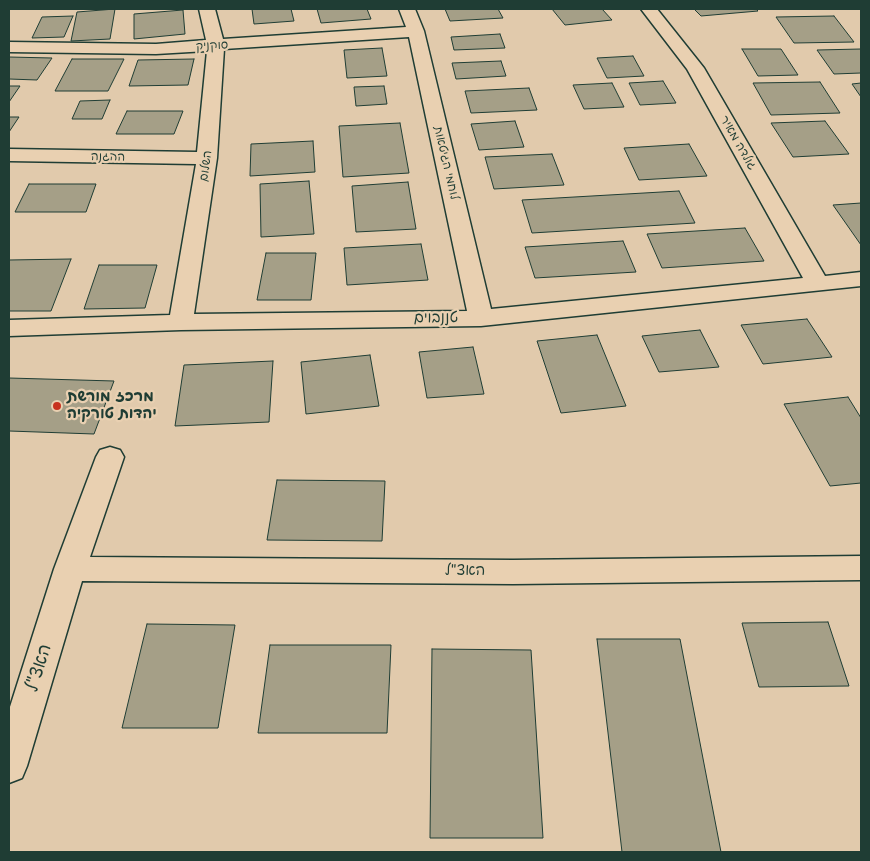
<!DOCTYPE html>
<html>
<head>
<meta charset="utf-8">
<style>
	body { margin:0 }
	#map { position:relative; width:870px; height:861px; overflow:hidden; background:#e1caac; font-family:"Playpen Sans",sans-serif }
	canvas { display:block }
	.frame { position:absolute; inset:0; border:10px solid #1f3d34; pointer-events:none }
</style>
</head>
<body>
<div id="map">
<canvas width="870" height="861"></canvas>
<div class="frame"></div>
</div>
<script>
const context = document.querySelector('canvas').getContext('2d');
context.lineJoin = 'round';
function fillPath(path, color) { context.fillStyle = color; context.fill(path, 'evenodd'); }
const toPath = rows => new Path2D(rows.map(r => 'M' + r).join(''));
function strokePath(path, color, width, dash) { context.strokeStyle = color; context.lineWidth = width; context.lineCap = dash ? 'butt' : 'round'; context.setLineDash(dash || []); context.stroke(path); }
function drawText(font, color, halo, rows, align = 'center') {
  context.font = font + ' "Playpen Sans","Playpen Sans Hebrew",sans-serif'; context.lineWidth = 4.5; context.setLineDash([]); context.textBaseline = 'middle'; context.strokeStyle = halo; context.fillStyle = color; for (const [text, x, y, turn = 0] of rows) {
    context.save(); context.translate(x, y); context.rotate((+turn || 0) * Math.PI / 180); context.textAlign = isNaN(turn) ? turn : align; if (halo) context.strokeText(text, 0, 0); context.fillText(text, 0, 0); context.restore();
  }
}
const building = toPath([
	[115,9,110,39,71,41,77,12,115,9],
	[252,9,291,9,294,21,254,24,252,9],
	[317,9,367,9,371,19,321,23,317,9],
	[445,9,498,9,503,18,450,21,445,9],
	[552,9,602,9,612,20,565,25,552,9],
	[694,9,756,9,758,11,701,16,694,9],
	[183,10,185,34,134,39,134,14,183,10],
	[73,16,64,37,32,38,42,17,73,16],
	[834,16,854,42,794,43,776,17,834,16],
	[500,34,505,48,454,50,451,37,500,34],
	[382,48,387,76,347,78,344,50,382,48],
	[742,49,781,49,798,75,758,76,742,49],
	[861,49,861,73,834,74,817,50,861,49],
	[633,56,644,76,607,78,597,58,633,56],
	[9,57,52,58,37,80,9,79,9,57],
	[72,59,124,59,108,91,55,91,72,59],
	[194,59,188,85,129,86,138,60,194,59],
	[501,61,506,76,456,79,452,63,501,61],
	[663,81,676,103,640,105,629,83,663,81],
	[820,82,840,113,771,115,753,83,820,82],
	[612,83,624,107,584,109,573,85,612,83],
	[861,83,861,97,852,84,861,83],
	[9,86,20,86,9,102,9,86],
	[384,86,387,104,356,106,354,87,384,86],
	[529,88,537,110,471,113,465,91,529,88],
	[110,100,102,119,72,119,80,101,110,100],
	[127,111,183,111,174,134,116,134,127,111],
	[9,117,19,117,9,132,9,117],
	[515,121,524,147,479,150,471,124,515,121],
	[825,121,849,154,793,157,771,123,825,121],
	[400,123,409,173,343,177,339,126,400,123],
	[313,141,315,172,250,176,251,144,313,141],
	[689,144,707,176,639,180,624,148,689,144],
	[552,154,564,185,494,189,485,157,552,154],
	[309,181,314,234,261,237,260,184,309,181],
	[408,182,416,229,356,232,352,186,408,182],
	[29,184,96,184,86,212,15,212,29,184],
	[679,191,695,223,532,233,522,200,679,191],
	[861,203,861,245,833,205,861,203],
	[745,228,764,261,662,268,647,234,745,228],
	[623,241,636,272,535,278,525,247,623,241],
	[421,244,428,280,347,285,344,248,421,244],
	[266,253,316,253,311,300,257,300,266,253],
	[71,259,51,311,9,311,9,260,71,259],
	[99,265,157,265,145,308,84,309,99,265],
	[807,319,832,357,763,364,741,325,807,319],
	[700,330,719,367,659,372,642,336,700,330],
	[597,335,626,406,561,413,537,341,597,335],
	[473,347,484,394,427,398,419,352,473,347],
	[370,355,379,406,306,414,301,362,370,355],
	[273,361,269,422,175,426,184,365,273,361],
	[9,378,114,381,94,434,9,431,9,378],
	[848,397,861,418,861,483,830,486,784,404,848,397],
	[277,480,385,481,382,541,267,540,277,480],
	[828,622,849,686,759,687,742,623,828,622],
	[147,624,235,625,218,728,122,728,147,624],
	[597,639,680,639,721,852,622,852,597,639],
	[270,645,391,645,387,733,258,733,270,645],
	[432,649,531,650,543,838,430,838,432,649]
]);
const street = toPath([
	[199,9,215,9,223,39,406,27,399,9,415,9,424,31,491,309,803,278,687,69,641,9,657,9,704,68,825,276,861,272,861,286,481,326,181,330,9,336,9,320,170,315,196,164,9,161,9,149,197,152,207,51,156,54,9,52,9,42,156,44,206,40,199,9],
	[409,37,467,311,194,314,217,158,224,49,409,37],
	[110,447,120,450,124,457,90,557,513,560,861,556,861,580,513,584,82,581,27,766,22,778,9,783,9,710,54,569,96,457,100,450,110,447]
]);
const markers = [
	[57,406,5,"#c8321e"]
];
const farStreetnames = [
	["סוקניק",212,46,-3],
	["גולדה מאיר",738,143,60],
	["ההגנה",108,157,1],
	["לוחמי הגיטאות",446,163,77],
	["השלום",206,166,-82]
];
const streetNames = [
	["טננבוים",436,318,-1],
	["האצ\"ל",465,571]
];
const poiNames = [
	["מרכז מורשת",67,397],
	["יהדות טורקיה",67,414]
];
const nearStreetnames = [
	["האצ\"ל",39,668,-73]
];
fillPath(building, '#a59f87');
strokePath(building, '#1f3d34', 1);
strokePath(street, '#1f3d34', 3);
fillPath(street, '#e9d0b1');
for (const [x, y, r, color] of markers) { const dot = new Path2D(); dot.arc(x, y, r, 0, 2 * Math.PI); context.fillStyle = color; context.fill(dot); strokePath(dot, '#e9d0b1', 2); }
drawText('12px', '#1f3d34', '#e9d0b1', farStreetnames);
drawText('15px', '#1f3d34', '#e9d0b1', streetNames);
drawText('bold 15px', '#1f3d34', '#e9d0b1', poiNames, 'left');
drawText('18px', '#1f3d34', '#e9d0b1', nearStreetnames);
</script>
</body>
</html>
